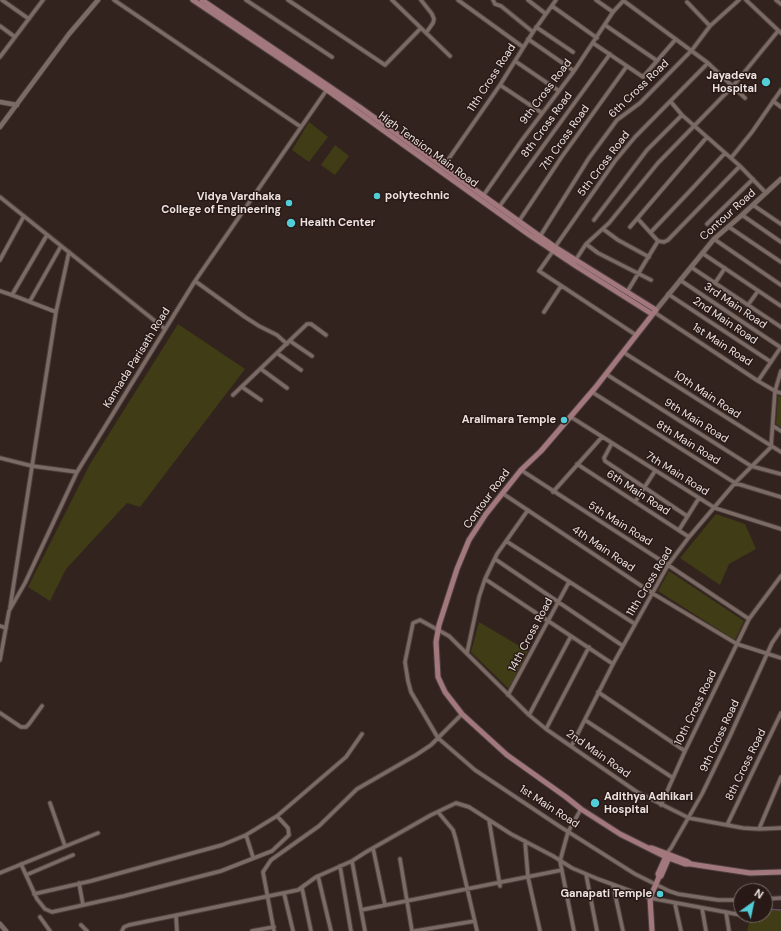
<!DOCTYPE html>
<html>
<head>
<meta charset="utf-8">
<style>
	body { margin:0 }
	#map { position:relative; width:781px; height:931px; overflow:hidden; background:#32231f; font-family:"DM Sans",sans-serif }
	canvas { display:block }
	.north { position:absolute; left:733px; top:883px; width:40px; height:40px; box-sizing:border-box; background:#281916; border:1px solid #766966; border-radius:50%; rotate:33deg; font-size:11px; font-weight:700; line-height:16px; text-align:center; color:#ece2df }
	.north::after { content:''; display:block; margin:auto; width:14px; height:18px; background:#52ccd6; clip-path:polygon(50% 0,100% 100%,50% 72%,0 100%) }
</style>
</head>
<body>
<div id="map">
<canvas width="781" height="931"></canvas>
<div class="north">N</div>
</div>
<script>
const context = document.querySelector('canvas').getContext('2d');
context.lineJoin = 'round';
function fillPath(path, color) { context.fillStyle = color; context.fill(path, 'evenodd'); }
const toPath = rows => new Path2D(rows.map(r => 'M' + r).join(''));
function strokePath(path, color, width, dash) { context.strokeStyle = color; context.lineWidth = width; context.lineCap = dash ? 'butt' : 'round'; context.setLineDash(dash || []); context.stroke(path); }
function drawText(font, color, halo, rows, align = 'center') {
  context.font = font + ' "DM Sans",sans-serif'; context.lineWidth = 3; context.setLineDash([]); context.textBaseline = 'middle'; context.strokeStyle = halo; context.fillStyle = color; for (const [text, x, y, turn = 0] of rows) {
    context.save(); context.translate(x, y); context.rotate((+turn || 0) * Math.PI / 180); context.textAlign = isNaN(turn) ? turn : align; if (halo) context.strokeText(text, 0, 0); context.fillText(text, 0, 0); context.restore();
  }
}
const green = toPath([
	[309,122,328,137,309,162,292,150],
	[335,145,349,156,335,175,321,165],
	[178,324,245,369,140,507,127,503,66,569,50,601,28,587,90,464],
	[778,396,781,397,781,427,776,424],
	[716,514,745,524,756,549,729,564,720,585,680,558],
	[669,571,744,621,735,640,658,591],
	[479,622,528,651,509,689,471,652],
	[765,908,781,910,781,931,747,931,751,915,765,915]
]);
const stream = toPath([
	[736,906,741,907],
	[765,909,781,910]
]);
const minor = toPath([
	[2,0,29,19],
	[114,0,301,127],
	[246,0,332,57],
	[288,0,385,65,421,28],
	[392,0,450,56],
	[421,0,432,14,434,19,433,23,426,33],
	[458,0,523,47],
	[493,0,495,4,501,6,533,32],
	[528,0,546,14],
	[596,0,613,12],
	[746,0,781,33],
	[776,0,781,4],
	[624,1,708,63,745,98],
	[687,2,710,26],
	[552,6,597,38],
	[605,25,656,60],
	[0,26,15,37],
	[536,27,573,52],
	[528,39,574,71],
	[593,43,643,77,676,39],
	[0,57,43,0],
	[515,61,559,91],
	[500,85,542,113],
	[773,101,781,107],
	[671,102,682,115,740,166,766,193],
	[731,158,752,132,781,90],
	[443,167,500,85,533,32,556,0],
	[483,196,522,140,574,71,613,12,624,0],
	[0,197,165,329],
	[753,205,781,224],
	[499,207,610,54],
	[742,215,781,242],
	[594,220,647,150,682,115],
	[519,221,561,158,627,66],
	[707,224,753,179],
	[630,227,707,137],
	[729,227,781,262],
	[603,229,618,240,649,257],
	[651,232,689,192,725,153],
	[539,238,589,158,617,120,640,103,692,50,710,26,739,0],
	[714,239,781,285],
	[658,241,664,242,668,240,740,166],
	[586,244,598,253,651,280],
	[555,247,615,161,635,137,708,63],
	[553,251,539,271,636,335],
	[702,253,781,306],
	[0,260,24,216],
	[575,261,586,244,609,223,658,163,733,86,778,31],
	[691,267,781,327],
	[680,280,780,347],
	[195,281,245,317,259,326,277,335,287,344],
	[715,283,725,268],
	[0,291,12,295,56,312],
	[627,292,658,241,638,219],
	[668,294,771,362],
	[12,295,47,235],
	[30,301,61,246],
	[748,305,758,291],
	[544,312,561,286],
	[654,312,758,381,775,391,781,393],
	[290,341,312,356],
	[623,352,781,452],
	[277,353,301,370],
	[261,369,287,388],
	[606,374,751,466,781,474],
	[758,381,781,347],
	[242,387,261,400],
	[592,392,735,483,781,497],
	[233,395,307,324,311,324,326,335],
	[571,417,715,508,781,529],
	[773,426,781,431],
	[612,443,604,458,605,461,687,516],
	[771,447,775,391,781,371],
	[0,458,32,466,77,472],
	[577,464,689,537],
	[521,470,668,565,749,619],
	[553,492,602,437],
	[502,493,652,593,737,644,781,658],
	[635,502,655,471],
	[679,530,699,498],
	[506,541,635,624],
	[495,559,623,646],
	[485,579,613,664],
	[10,608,56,312,69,252],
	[0,626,6,628],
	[467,653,479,597,485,579,497,554,528,510],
	[0,660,9,611,25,583,77,472,195,281,328,88],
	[598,692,685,751],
	[508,695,569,582],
	[0,713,21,727,26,727,29,724,42,706],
	[529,715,571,636],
	[585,720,673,778],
	[546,729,589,647],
	[572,745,613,664,668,565,689,537,735,483,771,447],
	[50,803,65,846],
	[661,805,685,751,749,619,781,576],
	[438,812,453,830,456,840,477,931],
	[489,820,500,886],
	[727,825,781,713],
	[759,829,781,777],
	[246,835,253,857],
	[525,841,528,877,540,931],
	[373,848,385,905],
	[667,853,671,848,702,794,730,736,772,643,781,630],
	[400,859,412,931],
	[352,861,365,931],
	[21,864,37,899,45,909,52,912,124,896,221,871,272,851,289,835,288,828,277,816],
	[340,866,351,931],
	[0,873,98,833],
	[586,874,597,931],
	[26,875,73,855],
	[318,876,331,931],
	[79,883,83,905],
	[613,885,623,931],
	[302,888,311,931],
	[284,893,293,931],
	[34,894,91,881,222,845,246,835,277,816,346,757,362,734],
	[765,899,781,898],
	[741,900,718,900,678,894,669,891,635,874,559,826,475,770,438,738,411,692,408,681,405,662,413,623,420,620,449,636,529,715,546,729,637,792,689,818,743,828,759,829,781,828],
	[675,904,681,931],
	[702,908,706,931],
	[361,910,562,870],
	[726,912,729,931],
	[742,915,748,916],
	[176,916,177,931],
	[40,917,50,931],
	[81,925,87,931],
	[122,931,124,927,129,925,298,890,316,877,352,861,366,852,431,815,456,803,469,807,511,834,553,856,572,868,598,879,650,898,741,915],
	[252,931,274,927],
	[274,931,263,872,271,860,319,826,357,789,416,755,431,745,462,714],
	[415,931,475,921],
	[574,931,560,861,568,832,581,809]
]);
const tertiary = toPath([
	[0,102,17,105],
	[0,127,69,34,98,0],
	[656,310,714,239,742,215,781,179],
	[0,924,6,931]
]);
const secondary = toPath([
	[193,0,327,90,528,234,576,266,652,314],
	[202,0,361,108,555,247,656,310,595,388,541,451,521,470,486,514,469,540,457,569,439,625,436,642,438,677,445,692,462,714,507,755,566,797,581,809,620,834,666,857,685,864,691,864],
	[648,848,652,848,686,861,691,864,697,865,750,873,781,872],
	[659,877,658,874,667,854],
	[652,931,650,898,659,877,661,876,670,855]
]);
const markers = [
	[766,82,5,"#52ccd6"],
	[377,196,4,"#52ccd6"],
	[289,203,4,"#52ccd6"],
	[291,223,5,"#52ccd6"],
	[564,420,4,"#52ccd6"],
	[595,803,5,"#52ccd6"],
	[660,894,4,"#52ccd6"]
];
const poiNames = [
	["Jayadeva",757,76],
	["Hospital",757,89],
	["polytechnic",385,196,"left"],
	["Vidya Vardhaka",281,197],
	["College of Engineering",281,210],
	["Health Center",300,223,"left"],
	["Aralimara Temple",556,420],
	["Adithya Adhikari",604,797,"left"],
	["Hospital",604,810,"left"],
	["Ganapati Temple",652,894]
];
const streetNames = [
	["11th Cross Road",492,78,-57],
	["6th Cross Road",639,89,-44],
	["9th Cross Road",546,92,-53],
	["8th Cross Road",547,125,-54],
	["7th Cross Road",565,138,-55],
	["High Tension Main Road",428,150,36],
	["5th Cross Road",604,164,-53],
	["Contour Road",728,215,-42],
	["3rd Main Road",735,306,34],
	["2nd Main Road",725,321,34],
	["1st Main Road",722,345,33],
	["Kannada Parisath Road",137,358,-58],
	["10th Main Road",707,395,33],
	["9th Main Road",696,421,32],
	["8th Main Road",688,443,32],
	["7th Main Road",677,474,32],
	["6th Main Road",638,493,33],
	["Contour Road",487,499,-54],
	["5th Main Road",620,524,32],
	["4th Main Road",603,549,34],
	["11th Cross Road",650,582,-59],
	["14th Cross Road",531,635,-62],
	["10th Cross Road",696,708,-64],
	["9th Cross Road",720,736,-65],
	["2nd Main Road",598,754,35],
	["8th Cross Road",746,765,-64],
	["1st Main Road",549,807,33]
];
fillPath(green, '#403c15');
strokePath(stream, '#61485e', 1.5);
strokePath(minor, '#4c3f3c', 5.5);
strokePath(tertiary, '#4c3f3c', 6);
strokePath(secondary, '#4c3f3c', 7);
strokePath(minor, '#7c6a65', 3.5);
strokePath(tertiary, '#7c6a65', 4.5);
strokePath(secondary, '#a2787d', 5);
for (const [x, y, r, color] of markers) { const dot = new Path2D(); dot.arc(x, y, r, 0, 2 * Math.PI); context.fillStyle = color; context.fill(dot); strokePath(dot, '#281916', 1.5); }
drawText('bold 11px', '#ece2df', '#281916', poiNames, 'right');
drawText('11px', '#ece2df', '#281916', streetNames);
</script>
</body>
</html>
